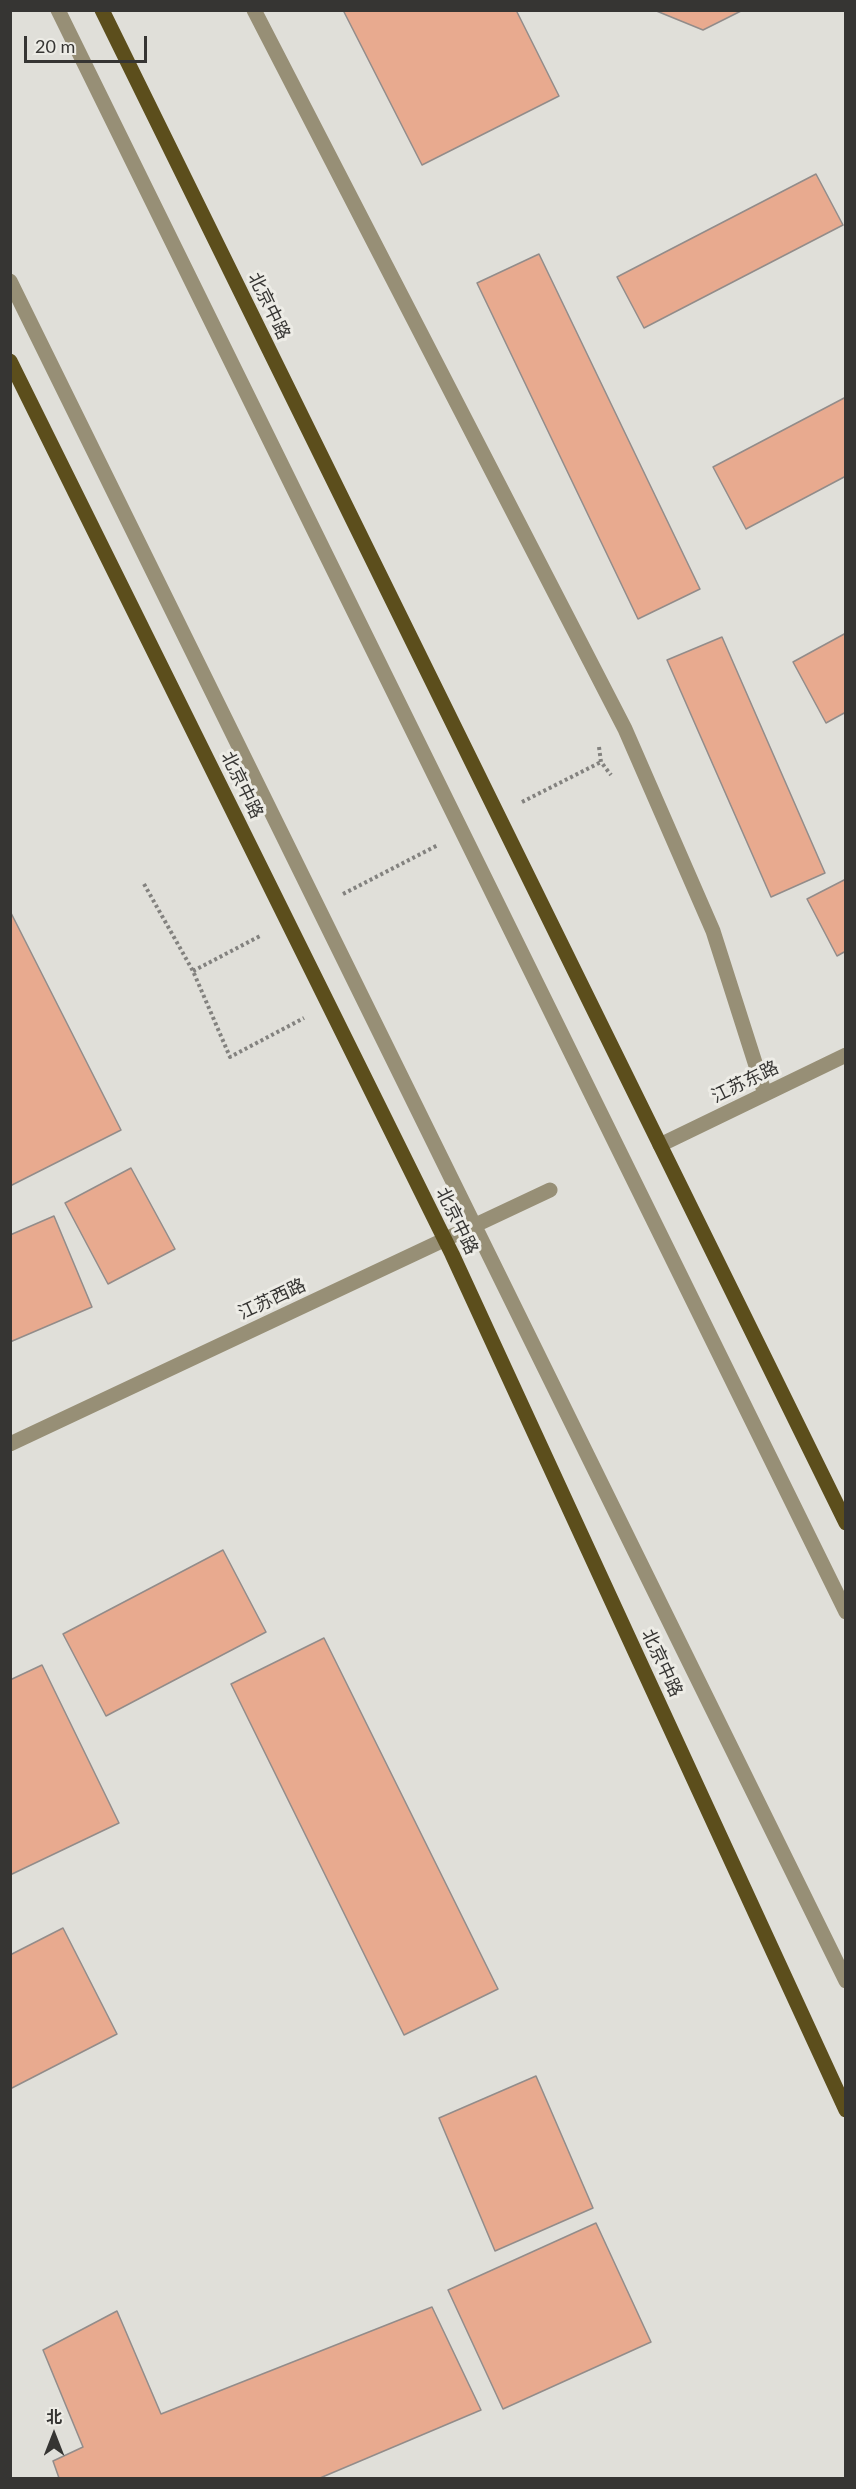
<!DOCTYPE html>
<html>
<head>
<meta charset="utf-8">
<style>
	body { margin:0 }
	#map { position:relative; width:856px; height:2489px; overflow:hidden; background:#e0dfd9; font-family:Lato,"Noto Sans SC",sans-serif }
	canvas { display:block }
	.frame { position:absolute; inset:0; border:12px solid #363533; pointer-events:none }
	.north { position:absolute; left:24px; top:2405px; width:60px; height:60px; -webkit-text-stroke:4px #edece6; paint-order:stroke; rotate:0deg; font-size:16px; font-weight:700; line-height:24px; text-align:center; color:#363533 }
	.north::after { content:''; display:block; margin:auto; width:21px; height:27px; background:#363533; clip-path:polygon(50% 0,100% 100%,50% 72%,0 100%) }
	.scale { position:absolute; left:24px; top:36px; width:123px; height:27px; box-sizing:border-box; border:3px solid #363533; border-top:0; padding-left:8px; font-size:18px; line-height:21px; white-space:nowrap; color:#363533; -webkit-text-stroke:4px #edece6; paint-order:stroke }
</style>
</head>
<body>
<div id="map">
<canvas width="856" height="2489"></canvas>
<div class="frame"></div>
<div class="north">北</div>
<div class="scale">20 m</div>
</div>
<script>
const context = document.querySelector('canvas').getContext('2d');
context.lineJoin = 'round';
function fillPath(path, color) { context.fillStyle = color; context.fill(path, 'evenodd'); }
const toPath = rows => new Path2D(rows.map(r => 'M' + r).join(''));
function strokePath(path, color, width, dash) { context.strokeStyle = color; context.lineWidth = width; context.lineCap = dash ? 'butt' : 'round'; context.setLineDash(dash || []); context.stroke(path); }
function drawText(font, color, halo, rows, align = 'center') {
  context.font = font + ' Lato,"Noto Sans SC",sans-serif'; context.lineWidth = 6; context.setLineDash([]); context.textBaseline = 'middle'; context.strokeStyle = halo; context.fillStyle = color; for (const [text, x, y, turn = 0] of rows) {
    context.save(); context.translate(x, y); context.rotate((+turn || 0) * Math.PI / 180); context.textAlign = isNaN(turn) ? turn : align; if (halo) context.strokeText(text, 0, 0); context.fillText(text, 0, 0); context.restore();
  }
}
const building = toPath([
	[343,10,516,10,559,96,422,165,343,10],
	[654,10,743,10,703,30,654,10],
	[816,174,843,225,644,328,617,277,816,174],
	[539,254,700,589,638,619,477,283,539,254],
	[846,397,846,476,746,529,713,467,846,397],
	[846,633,846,712,826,723,793,662,846,633],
	[722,637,825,873,771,897,667,660,722,637],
	[846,879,846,951,837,956,807,899,846,879],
	[10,911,121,1130,10,1186,10,911],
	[131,1168,175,1249,108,1284,65,1203,131,1168],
	[54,1216,92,1307,10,1342,10,1235,54,1216],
	[223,1550,266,1632,106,1716,63,1634,223,1550],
	[324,1638,498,1989,404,2035,231,1684,324,1638],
	[42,1665,119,1823,10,1875,10,1680,42,1665],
	[63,1928,117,2034,10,2089,10,1955,63,1928],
	[536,2076,593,2208,495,2251,439,2118,536,2076],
	[596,2223,651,2342,503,2409,448,2290,596,2223],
	[432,2307,481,2410,320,2478,59,2478,53,2461,83,2447,43,2350,117,2311,161,2414,432,2307]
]);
const path = toPath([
	[599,747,601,762,611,775],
	[522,802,601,762],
	[144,884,193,971,230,1057,304,1018],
	[343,894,438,845],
	[193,971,262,935]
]);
const minor = toPath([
	[58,10,846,1612],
	[254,10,625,729,713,931,765,1094],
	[10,281,846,1981],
	[660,1145,846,1055],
	[10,1444,550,1190]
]);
const major = toPath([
	[102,10,846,1523],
	[10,361,452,1254,846,2110]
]);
const streetNames = [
	["北京中路",269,306,64],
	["北京中路",242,785,64],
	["江苏东路",745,1082,-26],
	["北京中路",457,1221,64],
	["江苏西路",272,1299,-25],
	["北京中路",662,1663,65]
];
fillPath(building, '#e8aa8f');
strokePath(building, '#928c8a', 1.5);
strokePath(path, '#83827f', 4, [3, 3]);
strokePath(minor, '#978f76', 15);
strokePath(major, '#5c4e1c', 15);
drawText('18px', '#363533', '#edece6', streetNames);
</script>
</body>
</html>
